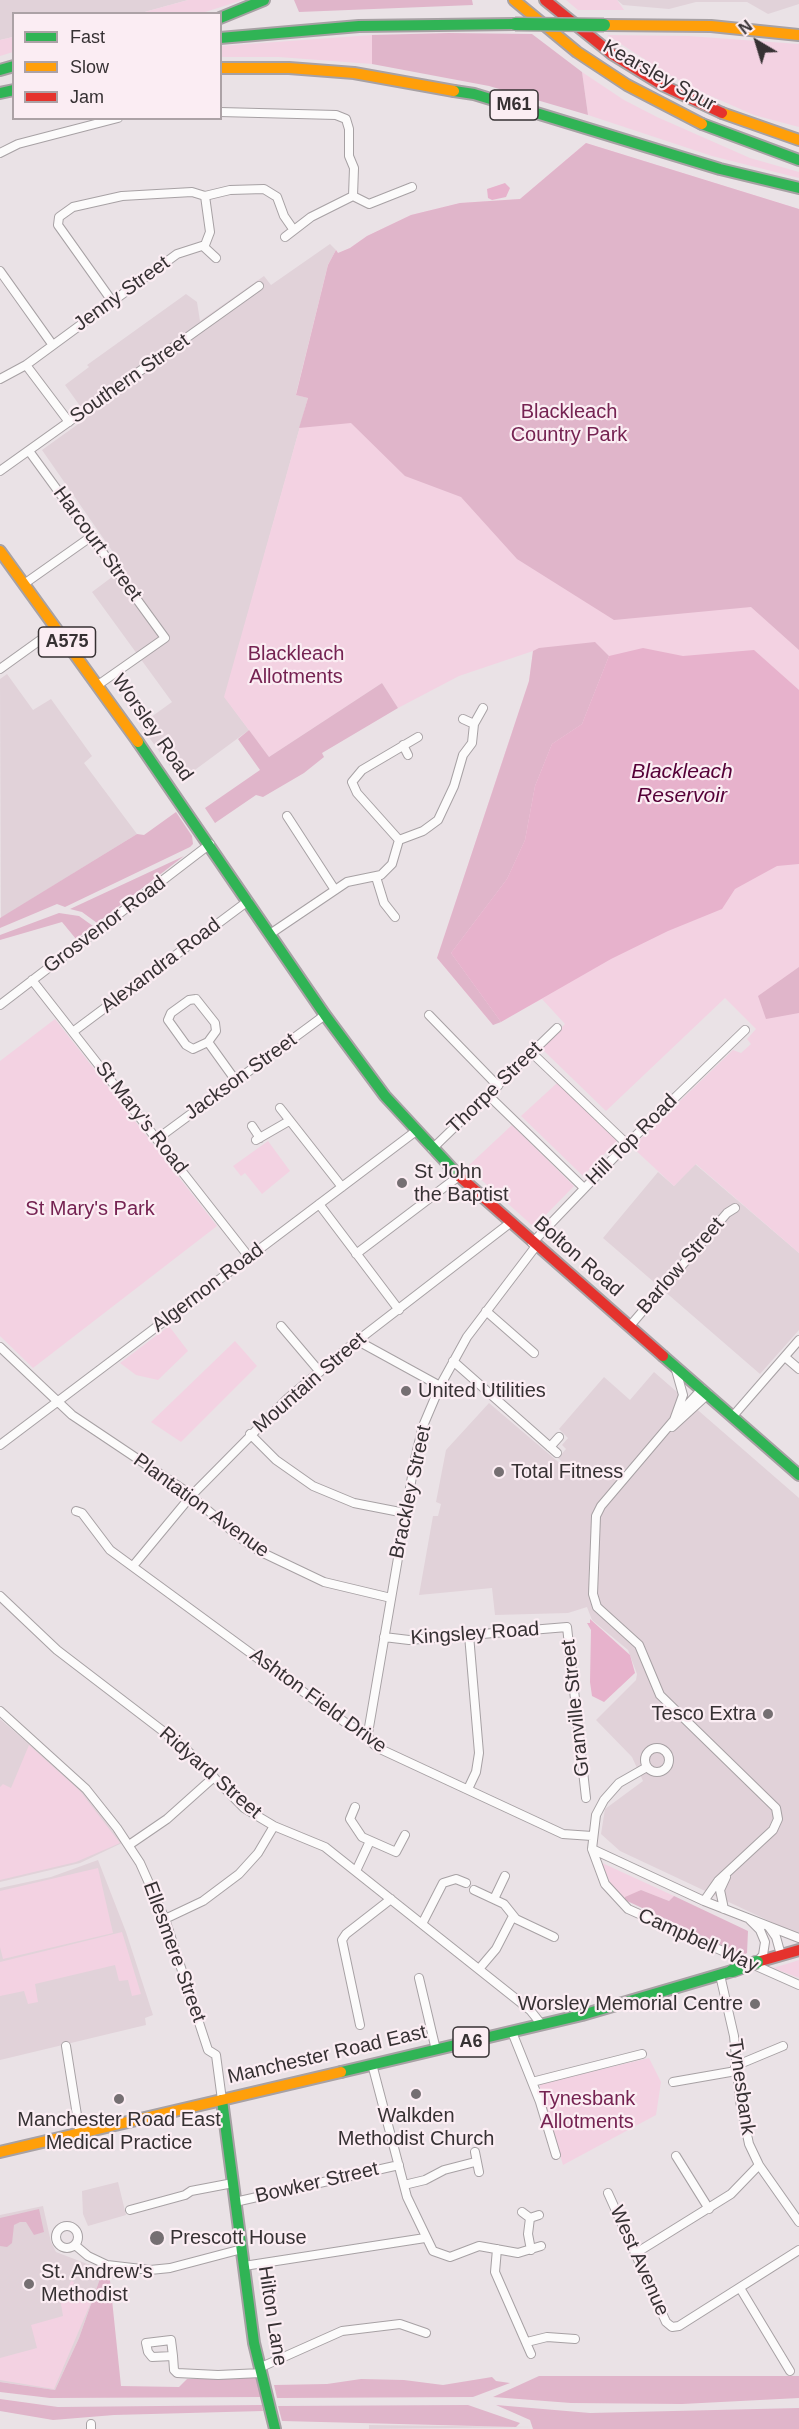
<!DOCTYPE html>
<html>
<head>
<meta charset="utf-8">
<style>
	body { margin:0 }
	#map { position:relative; width:799px; height:2429px; overflow:hidden; background:#eae2e6; font-family:Helvetica,sans-serif }
	canvas { display:block }
	.legend { position:absolute; left:12px; top:12px; width:210px; height:108px; box-sizing:border-box; background:#fbedf3; border:2px solid #aca2a6; margin:0; padding:8px 10px; list-style:none; font-size:18px; color:#363133 }
	.legend li { display:flex; align-items:center; gap:12px; height:30px }
	.legend b { width:30px; border:2px solid #aca2a6 }
	.north { position:absolute; left:727px; top:12px; width:60px; height:60px; -webkit-text-stroke:4px #fbedf3; paint-order:stroke; rotate:322deg; font-size:16px; font-weight:700; line-height:24px; text-align:center; color:#363133 }
	.north::after { content:''; display:block; margin:auto; width:21px; height:27px; background:#363133; clip-path:polygon(50% 0,100% 100%,50% 72%,0 100%) }
</style>
</head>
<body>
<div id="map">
<canvas width="799" height="2429"></canvas>
<ul class="legend">
<li><b style="height:8px;background:#30b455"></b>Fast</li>
<li><b style="height:8px;background:#ff9f0a"></b>Slow</li>
<li><b style="height:8px;background:#e5322d"></b>Jam</li>
</ul>
<div class="north">N</div>
</div>
<script>
const context = document.querySelector('canvas').getContext('2d');
context.lineJoin = 'round';
function fillPath(path, color) { context.fillStyle = color; context.fill(path, 'evenodd'); }
const toPath = rows => new Path2D(rows.map(r => 'M' + r).join(''));
function strokePath(path, color, width, dash) { context.strokeStyle = color; context.lineWidth = width; context.lineCap = dash ? 'butt' : 'round'; context.setLineDash(dash || []); context.stroke(path); }
function drawText(font, color, halo, rows, align = 'center') {
  context.font = font + ' Helvetica,sans-serif'; context.lineWidth = 4.5; context.setLineDash([]); context.textBaseline = 'middle'; context.strokeStyle = halo; context.fillStyle = color; for (const [text, x, y, turn = 0] of rows) {
    context.save(); context.translate(x, y); context.rotate((+turn || 0) * Math.PI / 180); context.textAlign = isNaN(turn) ? turn : align; if (halo) context.strokeText(text, 0, 0); context.fillText(text, 0, 0); context.restore();
  }
}
const built = toPath([
	[0,0,188,0,141,13,14,14,13,37,0,40],
	[617,0,799,0,799,4,768,14,747,2,696,2,669,9,623,5],
	[330,244,336,250,328,265,296,394,308,398,225,697,249,730,184,778,174,767,170,766,140,725,172,702,92,592,124,568,42,450,88,417,65,385,89,367,87,365,186,294,197,302,200,321,264,276,271,285],
	[7,674,33,710,51,699,92,756,84,763,137,834,1,918,0,679],
	[695,1164,799,1253,799,1330,760,1374,603,1238,658,1172,674,1186],
	[654,1372,799,1498,799,1935,620,1851,601,1834,605,1809,643,1781,632,1757,596,1720,636,1680,637,1674,628,1650,592,1620,587,1607,568,1613,495,1615,492,1588,419,1595,433,1516,438,1516,441,1504,436,1502,446,1450,489,1403,570,1472,571,1470,558,1458,566,1449,562,1445,568,1438,559,1429,604,1377,630,1400],
	[0,1719,82,1790,122,1843,80,1863,0,1882],
	[98,1860,126,1932,153,2015,145,2018,146,2025,0,2060,0,1888,51,1877],
	[118,2182,126,2215,88,2226,83,2214,82,2191],
	[43,2206,51,2242,56,2252,103,2270,79,2338,55,2390,0,2382,0,2215],
	[369,2425,533,2427,369,2429]
]);
const green = toPath([
	[188,0,243,0,202,13,141,13],
	[566,0,617,0,624,10,578,10],
	[372,35,372,64,279,57,221,57,220,46],
	[607,35,688,36,799,44,799,127,754,115,706,94,666,73],
	[13,37,13,52,0,56,0,40],
	[582,72,624,100,657,117,750,158,799,172,799,178,712,156,588,115],
	[586,143,799,209,799,1253,696,1164,674,1186,632,1147,733,1050,741,1053,751,1044,747,1039,756,1029,725,998,606,1111,542,1049,565,1024,542,999,493,1025,437,958,529,681,533,651,459,676,398,708,382,683,269,757,224,697,308,398,296,395,328,265,336,250,338,253,350,248,367,236,411,215,460,203,520,199],
	[55,1019,217,1226,33,1368,0,1336,0,1061],
	[557,1083,617,1141,583,1176,521,1116],
	[512,1125,574,1186,534,1227,467,1167],
	[268,1141,290,1171,262,1194,245,1173,241,1176,233,1166],
	[169,1326,188,1351,158,1380,136,1375,120,1363],
	[235,1341,257,1366,181,1442,151,1422],
	[29,1745,80,1791,120,1843,76,1862,0,1880,0,1787,3,1784,11,1788],
	[600,1862,674,1896,669,1901,641,1890,625,1900,611,1884],
	[98,1868,113,1933,3,1959,0,1947,0,1891],
	[122,1932,141,1994,132,1996,128,1980,119,1981,115,1965,35,1984,38,2002,28,2004,24,1991,0,1996,0,1962],
	[799,1960,799,1978,773,1968,793,1962],
	[649,2058,661,2082,656,2115,563,2165,539,2084],
	[71,2281,74,2282,71,2290,92,2300,54,2389,0,2380,0,2358,37,2348,31,2325,63,2316,60,2298,65,2297]
]);
const forest = toPath([
	[294,0,472,0,473,5,299,12],
	[449,33,532,34,582,72,588,115,489,86,372,64,372,35],
	[586,143,799,209,799,650,751,607,614,620,517,559,461,497,405,476,351,423,299,428,308,398,296,395,328,265,336,250,338,253,350,248,367,236,411,215,460,203,520,199],
	[595,642,609,656,582,724,552,744,535,786,525,840,507,879,451,953,501,1022,493,1025,437,958,529,681,533,651,539,648],
	[382,683,398,708,322,753,324,757,304,773,263,797,256,795,215,823,205,808,260,770,238,739,249,730,269,757],
	[176,812,192,836,193,844,190,847,65,907,57,904,0,928,0,918,137,834,144,835],
	[184,856,97,923,82,912,70,909],
	[59,913,79,916,93,926,76,939,62,922,0,940,0,935],
	[799,967,799,1013,766,1019,758,996],
	[641,1890,669,1901,674,1896,748,1931,747,1953,743,1955,625,1900,625,1897],
	[39,2209,44,2232,34,2235,26,2222,20,2222,14,2225,12,2243,7,2247,0,2246,0,2218],
	[103,2270,109,2271,121,2386,179,2387,187,2379,256,2377,262,2397,50,2398,0,2392,0,2382,55,2390,79,2338],
	[539,2376,799,2376,799,2398,682,2404,571,2403,493,2397],
	[492,2377,496,2381,510,2383,473,2397,277,2398,274,2385,327,2384,361,2379,404,2380,443,2385],
	[0,2399,58,2407,262,2405,263,2411,114,2415,53,2420,0,2411],
	[468,2405,520,2423,516,2427,282,2421,278,2406],
	[496,2405,590,2413,799,2408,799,2429,533,2429,530,2420]
]);
const water = toPath([
	[505,183,510,188,506,197,492,200,488,198,487,189],
	[643,648,683,656,754,650,799,690,799,864,777,866,735,889,722,909,668,931,611,959,501,1022,451,953,507,879,525,840,535,786,552,744,582,724,609,656],
	[590,1619,630,1655,635,1673,604,1702,592,1696,590,1682,591,1630,587,1623,590,1623]
]);
const street = toPath([
	[220,112,336,115,346,119,349,129,349,156,354,168,353,196],
	[0,153,18,144,118,118],
	[285,237,311,217,353,196,369,204,412,187],
	[203,246,216,258],
	[0,271,52,344],
	[112,301,58,225,59,217,73,207,122,196,192,192,205,196,230,190,264,189,277,197,284,216,293,229],
	[26,365,69,422],
	[0,379,26,365,177,254,205,245,210,232,205,196],
	[29,451,165,638,98,685],
	[0,471,259,286],
	[24,584,92,536],
	[0,669,57,628],
	[463,719,474,724],
	[403,745,408,755],
	[287,816,335,890],
	[399,840,357,793,352,782,362,770,418,737],
	[376,877,384,903,395,917],
	[270,934,347,882,381,875,392,864,399,840,423,831,438,820,454,786,463,755,472,743,474,724,483,708],
	[32,980,249,1257],
	[196,999,215,1023,216,1031,208,1042,193,1049,186,1045,168,1020,171,1013,189,1000,196,999],
	[0,1005,210,844],
	[429,1015,498,1086],
	[74,1031,248,901],
	[208,1042,236,1081],
	[532,1053,627,1144],
	[488,1095,584,1188],
	[280,1108,342,1187],
	[252,1126,260,1138],
	[157,1139,325,1015],
	[256,1140,289,1121],
	[432,1149,557,1028],
	[319,1204,399,1310],
	[532,1243,627,1144,745,1030],
	[356,1254,459,1176],
	[486,1311,534,1353],
	[281,1326,320,1372],
	[629,1327,727,1213,735,1208],
	[358,1341,440,1386],
	[0,1347,72,1415,184,1490,239,1537,261,1552,324,1582,391,1598],
	[785,1357,799,1369],
	[453,1361,557,1453],
	[676,1370,683,1395,674,1420,601,1506,596,1516,593,1594,597,1607,639,1645,660,1695,776,1808,778,1819,773,1830,718,1881,704,1901],
	[679,1414,702,1389],
	[733,1416,799,1340],
	[672,1427,708,1394],
	[250,1434,276,1460,313,1486,354,1503,405,1513],
	[0,1445,416,1131],
	[550,1447,559,1437],
	[76,1511,82,1513,110,1550,350,1726,368,1733,370,1741,378,1748,563,1834,592,1836],
	[133,1566,191,1496,288,1398,344,1351,510,1223],
	[0,1596,57,1650,185,1748,244,1808,274,1826,325,1847,530,2010,542,2025],
	[384,1637,409,1640,567,1627,586,1798],
	[0,1711,86,1789,117,1828,140,1863,165,1919,208,2050,216,2055,222,2100],
	[368,1733,415,1459,423,1426,440,1386,467,1337,536,1246],
	'645 1760a12 12 0 1 1 24 0a12 12 0 1 1-24 0Z',
	[647,1767,619,1783,604,1800,596,1815,592,1849,605,1884,628,1909,799,1985],
	[468,1789,476,1772,479,1753,469,1635],
	[355,1807,350,1819,362,1837,396,1852,405,1835],
	[129,1845,167,1819,214,1777],
	[592,1849,704,1901,799,1938],
	[356,1871,370,1841],
	[474,1890,504,1904,516,1919,554,1937],
	[494,1899,505,1876],
	[724,1909,720,1890,726,1877],
	[165,1919,203,1901,239,1874,258,1853,274,1826],
	[750,1920,760,1930,765,1942,763,1955,758,1961],
	[422,1924,443,1883,456,1879,466,1883],
	[769,1927,776,1937,781,1955],
	[479,1969,496,1949,513,1916],
	[720,1975,734,2036,740,2101,749,2144,759,2165,799,2222],
	[419,1978,436,2050],
	[360,2025,342,1940,346,1934,391,1899],
	[512,2032,540,2102,556,2155],
	[66,2046,80,2134],
	[372,2064,407,2197,433,2251,450,2257,479,2246,518,2253,541,2246],
	[735,2066,783,2046],
	[532,2082,642,2054],
	[673,2082,736,2071],
	[475,2152,479,2172],
	[676,2156,709,2209],
	[404,2185,425,2180,444,2170,475,2162],
	[608,2193,666,2322,672,2327,679,2326,799,2250],
	[235,2202,399,2165],
	[130,2210,185,2195,191,2191,233,2183],
	[522,2212,530,2218,539,2215],
	[530,2218,528,2234,531,2250],
	'56 2237a11 11 0 1 1 22 0a11 11 0 1 1-22 0Z',
	[75,2245,88,2256,107,2265,150,2270,170,2268,242,2249],
	[497,2249,495,2272,531,2354],
	[636,2253,731,2194,759,2165],
	[244,2266,425,2238],
	[740,2288,790,2371],
	[527,2342,547,2337,575,2339],
	[173,2356,152,2357,148,2352,146,2343,171,2340,173,2356,174,2370,177,2373,218,2375,261,2373],
	[259,2368,342,2331,400,2324,426,2333],
	[91,2424,91,2429]
]);
const fast = toPath([
	[220,18,264,0],
	[220,38,359,26,515,24],
	[0,70,14,66],
	[454,91,474,94,720,169,799,188],
	[0,93,14,90],
	[702,124,799,160],
	[138,742,325,1015,385,1096,459,1176],
	[663,1356,799,1475],
	[341,2072,582,2015,732,1971],
	[222,2100,254,2343,275,2429]
]);
const slow = toPath([
	[514,0,577,52,627,85,702,124],
	[604,25,711,26,799,35],
	[220,68,289,68,354,73,454,91],
	[722,113,799,140],
	[0,551,138,742],
	[0,2152,341,2072]
]);
const jam = toPath([
	[545,0,612,54,664,86,722,113],
	[459,1176,663,1356],
	[757,1962,799,1950]
]);
const fastBridge = toPath([
	[515,24,604,25],
	[732,1971,757,1962]
]);
const markers = [
	[402,1183,6,"#756f72"],
	[406,1391,6,"#756f72"],
	[499,1472,6,"#756f72"],
	[768,1714,6,"#756f72"],
	[755,2004,6,"#756f72"],
	[416,2094,6,"#756f72"],
	[119,2099,6,"#756f72"],
	[157,2238,8,"#756f72"],
	[29,2284,6,"#756f72"]
];
const shields = [
	[514,105,48],
	[67,642,57],
	[471,2042,36]
];
const shieldNames = [
	["M61",514,105],
	["A575",67,642],
	["A6",471,2042]
];
const streetNames = [
	["Kearsley Spur",659,76,29],
	["Jenny Street",122,294,-36],
	["Southern Street",130,379,-35],
	["Harcourt Street",97,544,54],
	["Worsley Road",152,728,55],
	["Grosvenor Road",105,925,-37],
	["Alexandra Road",161,966,-37],
	["Jackson Street",241,1077,-36],
	["Thorpe Street",495,1088,-44],
	["St Mary's Road",141,1118,52],
	["Hill Top Road",632,1140,-45],
	["Bolton Road",578,1257,41],
	["Barlow Street",681,1266,-49],
	["Algernon Road",208,1288,-37],
	["Mountain Street",310,1383,-41],
	["Brackley Street",411,1492,-78],
	["Plantation Avenue",201,1506,36],
	["Kingsley Road",475,1634,-4],
	["Ashton Field Drive",318,1701,36],
	["Granville Street",576,1708,-96],
	["Ridyard Street",210,1773,41],
	["Campbell Way",698,1941,24],
	["Ellesmere Street",174,1952,70],
	["Manchester Road East",327,2055,-13],
	["Tynesbank",741,2087,82],
	["Bowker Street",317,2183,-13],
	["West Avenue",639,2261,66],
	["Hilton Lane",272,2316,81]
];
const parkNames = [
	["Blackleach",569,412],
	["Country Park",569,435],
	["Blackleach",296,654],
	["Allotments",296,677],
	["St Mary's Park",90,1209],
	["Tynesbank",587,2099],
	["Allotments",587,2122]
];
const poiNames = [
	["St John",414,1172],
	["the Baptist",414,1195],
	["United Utilities",418,1391],
	["Total Fitness",511,1472],
	["Tesco Extra",756,1714,"right"],
	["Worsley Memorial Centre",743,2004,"right"],
	["Walkden",416,2116,"center"],
	["Methodist Church",416,2139,"center"],
	["Manchester Road East",119,2120,"center"],
	["Medical Practice",119,2143,"center"],
	["Prescott House",170,2238],
	["St. Andrew's",41,2272],
	["Methodist",41,2295]
];
const waterNames = [
	["Blackleach",682,772],
	["Reservoir",682,796]
];
fillPath(built, '#e1d2d9');
fillPath(green, '#f3d2e2');
fillPath(forest, '#e0b5ca');
fillPath(water, '#e7b2cc');
strokePath(street, '#a7a1a4', 10);
strokePath(fast, '#a7a1a4', 14);
strokePath(slow, '#a7a1a4', 14);
strokePath(jam, '#a7a1a4', 14);
strokePath(street, '#fcfbfb', 8);
strokePath(fast, '#30b455', 10);
strokePath(slow, '#ff9f0a', 10);
strokePath(jam, '#e5322d', 10);
strokePath(fastBridge, '#a7a1a4', 15, []);
strokePath(fastBridge, '#30b455', 12);
for (const [x, y, r, color] of markers) { const dot = new Path2D(); dot.arc(x, y, r, 0, 2 * Math.PI); context.fillStyle = color; context.fill(dot); strokePath(dot, '#fbedf3', 2); }
for (const [x, y, w] of shields) { const box = new Path2D(); box.roundRect(x - w / 2, y - 15, w, 30, 4.5); context.fillStyle = '#fbedf3'; context.fill(box); strokePath(box, '#363133', 1.5); }
drawText('bold 18px', '#363133', null, shieldNames);
drawText('20px', '#363133', '#fbedf3', streetNames);
drawText('20px', '#752352', '#fbedf3', parkNames);
drawText('20px', '#363133', '#fbedf3', poiNames, 'left');
drawText('italic 21px', '#550037', '#fbedf3', waterNames);
</script>
</body>
</html>
